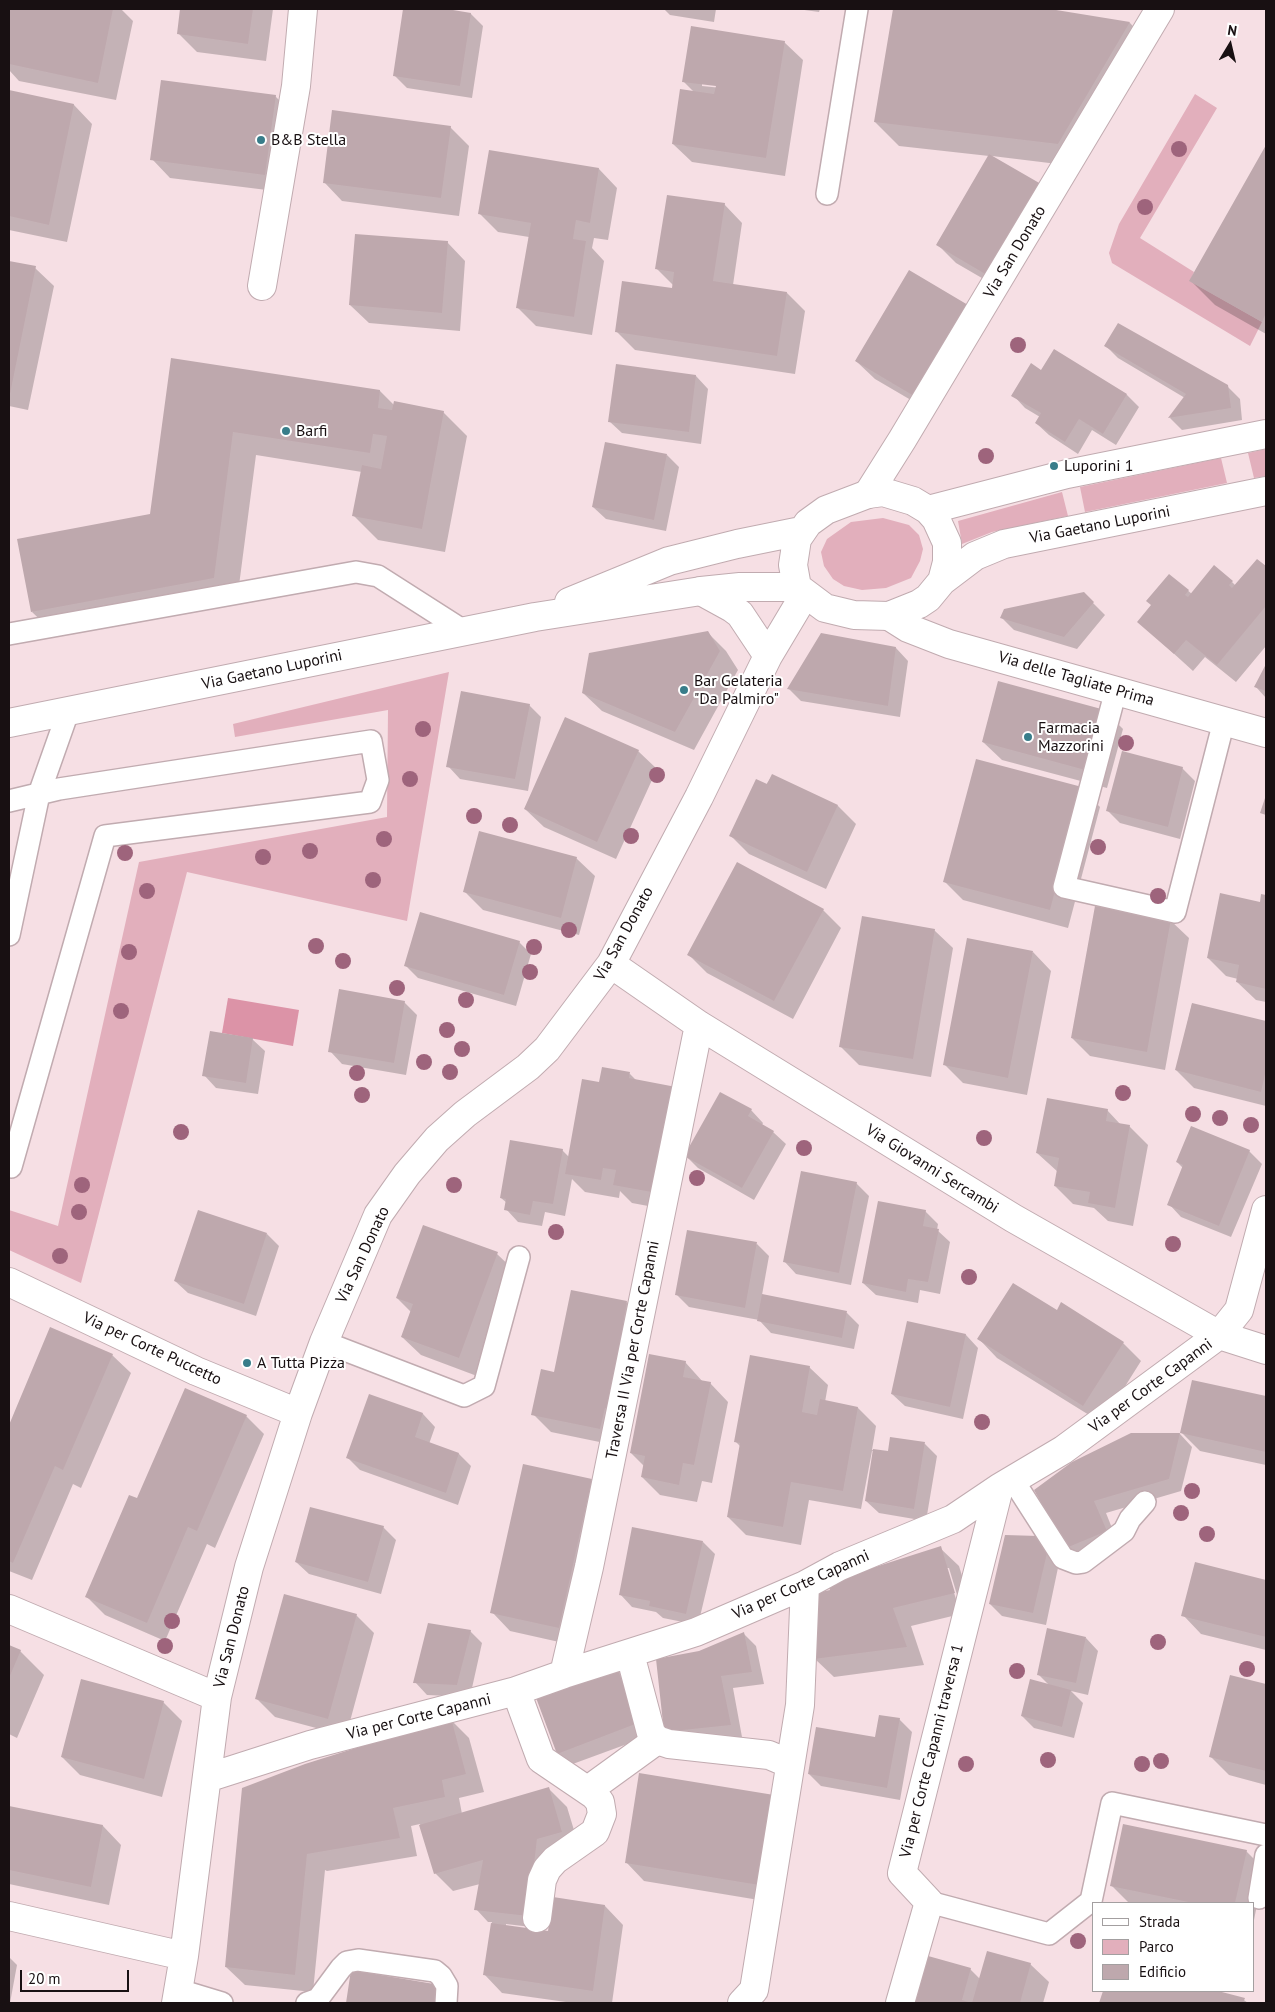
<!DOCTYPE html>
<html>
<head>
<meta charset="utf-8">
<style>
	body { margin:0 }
	#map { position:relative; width:1275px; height:2012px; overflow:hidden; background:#f6dfe4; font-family:"PT Sans",sans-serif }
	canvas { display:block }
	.frame { position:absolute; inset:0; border:10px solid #181012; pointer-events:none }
	.legend { position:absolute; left:1092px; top:1902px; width:162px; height:90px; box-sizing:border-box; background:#fff; border:1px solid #a39fa0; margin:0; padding:6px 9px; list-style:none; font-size:15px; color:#181012 }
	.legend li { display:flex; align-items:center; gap:10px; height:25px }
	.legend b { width:25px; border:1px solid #a39fa0 }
	.north { position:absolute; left:1205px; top:20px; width:50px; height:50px; -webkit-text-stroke:4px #fff; paint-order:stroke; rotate:9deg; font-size:14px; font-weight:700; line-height:20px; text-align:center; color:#181012 }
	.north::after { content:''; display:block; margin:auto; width:18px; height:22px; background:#181012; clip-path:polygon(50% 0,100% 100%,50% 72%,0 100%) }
	.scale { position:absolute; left:20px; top:1970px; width:109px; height:22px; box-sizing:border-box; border:2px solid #181012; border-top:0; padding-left:6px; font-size:15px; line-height:18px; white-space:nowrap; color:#181012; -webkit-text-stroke:4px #fff; paint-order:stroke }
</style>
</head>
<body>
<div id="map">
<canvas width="1275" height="2012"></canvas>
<div class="frame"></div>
<ul class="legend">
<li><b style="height:6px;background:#fff"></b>Strada</li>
<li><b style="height:14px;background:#e2afbc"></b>Parco</li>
<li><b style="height:14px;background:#bea8ad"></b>Edificio</li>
</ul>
<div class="north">N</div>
<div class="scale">20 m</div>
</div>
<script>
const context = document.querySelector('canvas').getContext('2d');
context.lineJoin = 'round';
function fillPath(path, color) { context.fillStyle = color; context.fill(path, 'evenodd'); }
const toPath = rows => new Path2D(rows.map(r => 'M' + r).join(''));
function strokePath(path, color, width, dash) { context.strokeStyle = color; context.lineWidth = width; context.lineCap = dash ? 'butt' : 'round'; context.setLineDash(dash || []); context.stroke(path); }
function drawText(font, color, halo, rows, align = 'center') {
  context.font = font + ' "PT Sans",sans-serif'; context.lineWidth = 4; context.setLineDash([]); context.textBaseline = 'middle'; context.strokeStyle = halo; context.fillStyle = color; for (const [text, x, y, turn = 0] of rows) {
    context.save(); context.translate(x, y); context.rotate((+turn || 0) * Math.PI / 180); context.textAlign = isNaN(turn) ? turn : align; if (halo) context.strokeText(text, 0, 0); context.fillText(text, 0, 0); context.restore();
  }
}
const green = toPath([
	[1195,94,1217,108,1140,238,1194,272,1190,281,1262,322,1250,346,1112,263,1109,253,1119,224],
	[1266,449,1266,476,1254,478,1248,453],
	[1221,458,1227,483,1085,512,1080,487],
	[1062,492,1068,516,992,532,962,544,958,521],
	[883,518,909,525,919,535,923,549,920,561,911,578,886,588,862,590,844,586,833,579,824,566,821,552,827,539,851,522],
	[449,672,407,921,187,872,81,1283,9,1250,9,1210,58,1226,139,862,387,817,388,710,235,737,233,724]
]);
const water = toPath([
	[228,998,299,1010,293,1046,222,1033]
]);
const shadow = toPath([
	[12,9,121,9,133,21,116,100,19,81,9,70,9,23],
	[182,9,273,9,266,61,197,52,178,33],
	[404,9,439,9,471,14,483,26,472,98,407,88,394,75],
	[664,9,716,9,714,22,670,15],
	[797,9,820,9,819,12],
	[894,9,1042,9,1130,23,1153,47,1082,167,992,156,1006,292,956,263,937,244,989,156,899,146,875,122],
	[784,42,803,60,785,176,692,162,673,144,694,92,683,81],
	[702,83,722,86,722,88,702,86],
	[9,92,74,105,92,124,67,242,9,230],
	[275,96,294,115,283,192,170,178,152,159],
	[450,127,469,146,459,216,342,201,324,182],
	[1266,147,1266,334,1215,305,1191,281],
	[599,169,617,188,608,240,594,238,592,248,604,261,592,335,536,326,518,308,529,237,498,232,480,214],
	[724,204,742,223,733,285,787,293,805,311,795,374,635,350,616,331,673,290,674,286,657,269],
	[447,242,465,261,460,331,369,323,350,305],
	[9,262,35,268,54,286,28,410,9,406],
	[967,306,933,413,875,379,856,361],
	[1106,346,1227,386,1240,399,1242,420,1182,430,1170,418,1185,398,1118,358],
	[1054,351,1127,395,1139,407,1116,445,1092,430,1078,454,1049,435,1036,423,1040,417,1025,408,1013,395,1041,371],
	[172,359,380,391,395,406,443,412,467,436,445,552,378,540,354,516,362,472,256,455,237,601,56,635,32,612,152,515],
	[617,365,696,376,708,389,701,444,622,433,609,421],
	[667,455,679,467,666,531,606,519,593,507],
	[1257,560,1266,568,1266,646,1236,682,1205,657,1193,671,1139,622,1153,606,1169,575,1192,594,1232,582,1236,586],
	[1084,594,1105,615,1077,649,1014,630,1002,618],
	[707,632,726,651,738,670,694,750,602,711,583,693],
	[896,648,908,661,900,717,801,701,789,689],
	[1266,667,1266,698,1256,687],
	[529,705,541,717,528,791,460,779,448,766],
	[1105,711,1123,729,1107,788,1002,760,983,742],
	[638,751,657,769,616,859,544,827,525,809],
	[1182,768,1195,781,1180,839,1120,823,1108,811],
	[772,776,838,806,856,824,826,889,749,854,731,836],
	[1082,789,1100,807,1068,928,963,900,944,881],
	[576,858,595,876,579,935,483,910,465,892],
	[1262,895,1266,896,1266,1002,1256,1000,1237,982,1238,979,1226,976,1208,958,1261,904],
	[823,910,841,928,793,1019,707,973,689,955],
	[1170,920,1189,938,1165,1070,1090,1056,1072,1038],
	[934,930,953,948,931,1077,859,1065,841,1047],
	[519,942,531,954,516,1006,418,978,406,966],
	[1033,952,1051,971,1027,1095,963,1083,944,1064],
	[404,1002,417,1015,406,1075,342,1064,330,1051],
	[1192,1004,1266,1023,1266,1106,1194,1088,1176,1070],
	[252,1039,265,1051,258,1094,216,1088,204,1075],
	[630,1074,637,1081,675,1211,632,1203,620,1191,619,1198,585,1192,572,1179,565,1216,545,1212,542,1226,518,1222,506,1209,507,1203,501,1198,562,1150,569,1157,600,1083],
	[751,1110,763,1123,762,1125,773,1132,786,1144,754,1200,698,1168,686,1156],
	[1107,1110,1121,1125,1129,1126,1148,1145,1133,1226,1108,1221,1094,1208,1073,1204,1055,1186,1058,1172,1037,1153],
	[1249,1151,1262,1164,1231,1237,1181,1217,1169,1204,1183,1168,1177,1162],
	[856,1183,869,1196,851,1285,796,1274,784,1261],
	[925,1211,938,1224,937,1230,950,1242,940,1294,920,1290,918,1303,876,1295,863,1283],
	[267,1234,279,1246,256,1316,188,1293,175,1281],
	[757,1244,769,1256,762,1295,847,1313,859,1325,854,1349,771,1333,759,1320,689,1307,677,1295],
	[497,1254,516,1272,477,1376,421,1355,402,1337,411,1312,397,1298],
	[627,1302,645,1321,619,1446,551,1432,533,1414,555,1373],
	[1057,1312,1123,1343,1141,1361,1102,1423,997,1358,979,1339],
	[908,1322,966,1335,978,1348,963,1419,905,1406,892,1394],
	[51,1329,112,1355,131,1373,81,1488,73,1484,32,1580,9,1571,9,1428],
	[685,1362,703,1382,710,1383,728,1402,712,1483,702,1481,697,1502,660,1495,642,1477,644,1466,631,1453],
	[809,1367,828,1385,825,1402,858,1408,876,1426,872,1450,889,1453,925,1444,937,1456,926,1521,879,1513,866,1501,874,1451,872,1451,861,1509,809,1500,801,1545,746,1535,728,1517,741,1447,735,1441],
	[1193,1381,1266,1397,1266,1465,1200,1451,1182,1433],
	[369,1396,423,1414,435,1427,429,1444,459,1454,471,1466,458,1505,360,1470,348,1458],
	[246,1416,264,1434,215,1548,207,1544,165,1641,105,1615,87,1597,137,1500],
	[1131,1434,1180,1434,1192,1447,1181,1491,1106,1513,1118,1543,1080,1560,1067,1548],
	[591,1480,609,1498,577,1646,510,1631,492,1612],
	[383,1527,396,1540,381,1594,309,1574,296,1562],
	[1037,1538,1059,1563,1046,1625,1002,1616,990,1604],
	[703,1542,715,1554,698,1625,663,1618,656,1612,632,1607,620,1594],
	[940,1548,959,1566,973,1611,911,1626,924,1665,834,1677,815,1659,832,1591],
	[946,1568,949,1568,958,1598,956,1599],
	[1196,1564,1266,1581,1266,1650,1201,1634,1183,1615],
	[356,1615,374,1633,346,1736,275,1717,257,1699],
	[470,1631,482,1643,470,1697,427,1695,415,1682],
	[744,1634,756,1646,764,1684,733,1688,742,1737,678,1744,666,1731,699,1652],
	[1086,1638,1098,1651,1088,1695,1071,1691,1083,1703,1074,1738,1034,1728,1022,1716,1050,1686,1038,1674],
	[9,1646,20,1651,44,1675,17,1738,9,1734],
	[616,1666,628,1678,649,1736,570,1765,558,1753],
	[1231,1677,1266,1686,1266,1785,1229,1775,1211,1757],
	[163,1702,182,1721,162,1797,80,1775,62,1757],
	[899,1719,912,1732,900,1800,821,1786,809,1774,876,1739],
	[451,1720,469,1738,484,1792,459,1798,462,1814,549,1789,567,1807,580,1850,548,1862,540,1928,506,1924,506,1926,549,1932,554,1898,605,1906,623,1925,612,2003,573,2003,502,1993,484,1974,492,1922,488,1922,476,1909,480,1884,453,1891,435,1873,420,1824,411,1826,417,1856,327,1871,325,1870,313,1992,245,1985,226,1967,239,1846],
	[640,1774,777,1903,644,1881,626,1862],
	[9,1807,103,1826,121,1845,109,1905,9,1884],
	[1246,1851,1264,1869,1254,1920,1254,1903,1129,1903,1112,1886],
	[9,1957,17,1965,10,2003,9,2003],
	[1030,1964,1049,1982,1043,2003,916,2003,920,1990,914,1984,970,1969,980,1979],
	[352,1971,440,1986,457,2003,347,2003],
	[1104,1991,1213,1991,1244,2000,1248,2003,1101,2003]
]);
const building = toPath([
	[10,9,113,9,98,83,9,64],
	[180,9,253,9,248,44,177,34],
	[403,9,447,9,471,13,460,86,393,76],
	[893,9,1050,9,1130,22,1058,144,874,122],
	[691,26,785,41,766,158,672,144,680,89,714,94,716,86,682,82],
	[161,80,276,95,265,175,150,160],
	[9,90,74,104,49,225,9,216],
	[332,110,451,126,441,198,323,183],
	[1266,145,1266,313,1262,322,1189,281],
	[489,150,599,168,590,223,576,220,573,239,586,241,574,317,516,308,531,223,478,214],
	[989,154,1041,184,987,275,936,245],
	[667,195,725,203,713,281,787,292,777,356,615,332,622,281,672,288,674,272,655,269],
	[355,234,448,241,442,313,349,305],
	[9,261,36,266,10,394,9,394],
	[909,270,968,305,914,396,855,361],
	[1118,323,1228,385,1231,408,1168,418,1186,394,1104,346],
	[1054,349,1127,394,1103,434,1079,419,1065,442,1035,423,1041,413,1011,396,1031,363,1041,370],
	[171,358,380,390,378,408,392,410,394,401,444,411,422,529,352,516,362,465,381,469,387,436,373,434,370,453,233,432,214,578,31,612,17,539,150,514],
	[616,364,696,375,689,432,608,422],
	[605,442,667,454,654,520,592,507],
	[1257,559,1266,566,1266,606,1217,665,1186,640,1174,654,1137,622,1151,605,1146,601,1169,574,1189,590,1185,595,1188,597,1214,565,1233,581,1229,585,1232,588],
	[1084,592,1094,602,1064,637,1000,618,1004,609],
	[708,631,720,651,675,732,582,693,589,653],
	[821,633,896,647,888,706,787,689],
	[1266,664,1266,691,1254,687],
	[998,681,1105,710,1089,771,982,742],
	[461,691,530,704,515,779,446,767],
	[565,717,639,750,597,842,524,809],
	[1122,751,1183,767,1168,827,1106,811],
	[976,759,1082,787,1050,910,943,882],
	[772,774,838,805,807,872,729,836,756,779,767,784],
	[1266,795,1266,815,1260,813],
	[479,831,577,857,561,918,463,892],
	[737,862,824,909,774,1001,687,955],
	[1220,893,1260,902,1261,894,1266,895,1266,989,1236,982,1239,965,1207,958],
	[1095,906,1171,919,1147,1052,1071,1038],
	[420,912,520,941,504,995,404,966],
	[862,916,935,929,913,1059,839,1047],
	[967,938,1033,951,1008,1078,943,1065],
	[339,989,405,1001,394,1063,328,1052],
	[1192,1003,1266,1021,1266,1070,1261,1092,1175,1070],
	[210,1031,253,1038,246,1083,202,1076],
	[602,1067,630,1072,629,1078,676,1087,657,1193,613,1185,616,1170,603,1168,601,1180,565,1174,582,1079,599,1082],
	[720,1092,752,1109,748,1116,774,1131,742,1188,684,1156],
	[1047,1098,1108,1109,1106,1121,1130,1125,1115,1208,1088,1203,1090,1192,1054,1186,1059,1158,1036,1153],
	[1191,1126,1250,1150,1219,1226,1167,1205,1183,1165,1176,1162],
	[510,1140,563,1149,553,1204,533,1201,530,1215,504,1210,506,1199,500,1198],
	[801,1171,857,1182,839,1273,783,1262],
	[878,1201,926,1210,923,1226,939,1229,928,1282,908,1279,906,1292,862,1283],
	[198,1210,267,1233,244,1304,174,1281],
	[423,1225,498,1252,459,1358,401,1337,413,1304,396,1298],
	[687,1230,757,1242,745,1308,675,1295],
	[1013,1283,1057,1310,1061,1302,1124,1342,1083,1406,977,1339],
	[571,1290,627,1301,623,1324,628,1326,611,1409,605,1408,600,1429,531,1415,541,1369,554,1372],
	[762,1294,847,1311,842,1338,757,1321],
	[907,1321,966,1334,950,1407,891,1394],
	[50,1327,113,1354,63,1470,55,1466,13,1563,9,1561,9,1425],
	[649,1354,686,1361,683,1377,711,1382,694,1465,683,1463,679,1485,641,1477,645,1456,630,1453],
	[750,1355,810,1366,802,1412,817,1415,820,1399,858,1407,843,1491,791,1482,783,1527,727,1517,740,1443,734,1442],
	[1192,1380,1266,1396,1266,1452,1180,1433],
	[185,1388,247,1415,197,1531,188,1527,147,1623,85,1597,129,1495,137,1498],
	[369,1394,423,1413,415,1437,459,1453,446,1493,346,1458],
	[1131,1433,1180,1433,1169,1479,1094,1501,1107,1531,1066,1548,1034,1490,1072,1462],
	[890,1437,925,1442,914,1509,865,1501,873,1449,888,1451],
	[523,1464,592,1479,559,1628,490,1613],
	[310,1507,384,1526,368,1582,295,1562],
	[632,1527,703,1541,686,1614,649,1606,650,1601,619,1595],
	[1005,1535,1038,1536,1048,1549,1033,1613,989,1604],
	[941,1546,955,1593,893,1608,907,1647,814,1659,815,1593,830,1590,828,1586,850,1575],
	[1195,1562,1266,1580,1266,1637,1181,1616],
	[284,1594,357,1614,328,1719,255,1699],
	[428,1623,471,1630,457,1685,413,1683],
	[1047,1628,1086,1637,1076,1683,1037,1675],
	[744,1632,752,1672,721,1676,731,1725,664,1732,656,1659,699,1651],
	[9,1645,21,1650,9,1678],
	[616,1665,638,1723,557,1754,535,1695],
	[1230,1675,1266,1684,1266,1771,1209,1757],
	[81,1679,164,1701,144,1779,61,1757],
	[1030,1679,1071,1690,1062,1727,1021,1716],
	[879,1715,900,1718,887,1788,808,1774,816,1727,875,1737],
	[451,1718,466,1774,442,1780,445,1797,393,1808,400,1838,307,1854,295,1975,225,1967,242,1788,305,1764],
	[639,1773,774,1795,759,1885,625,1863],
	[549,1787,562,1832,537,1839,528,1916,474,1910,483,1860,434,1874,419,1825],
	[9,1806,103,1825,91,1887,9,1870],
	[1123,1824,1247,1850,1235,1903,1193,1903,1110,1886],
	[553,1897,605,1905,593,1991,483,1975,491,1923,548,1931],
	[987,1951,1031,1963,1020,2003,915,2003,920,1986,912,1984,921,1954,971,1968,962,2000,972,2003],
	[351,1970,440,1985,437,2003,346,2003],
	[1103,1991,1218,1991,1245,1998,1243,2003,1099,2003]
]);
const lane = toPath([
	[827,194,857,9],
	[9,634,356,572,378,576,464,631],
	[1116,690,1064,887,1175,912,1224,721],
	[9,801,59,789,371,741,378,780,370,802,105,836,11,1167,9,1166],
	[9,935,39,794,68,712],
	[324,1342,464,1396,484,1386,519,1257],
	[1013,1480,1063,1558,1076,1563,1083,1562,1124,1531,1130,1519,1145,1502],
	[1259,1898,1266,1855],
	[929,1902,1049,1934,1091,1901,1112,1803,1266,1835],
	[179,1990,222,2003],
	[307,2003,318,1999,341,1968,347,1962,358,1960,435,1971,441,1976,447,1986,446,2003]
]);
const street = toPath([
	[262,286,296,86,303,9],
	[868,494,902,440,1160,9],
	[701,591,732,608,740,614,768,656],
	[889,616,908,628,949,644,1266,733],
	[611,964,699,1025,1013,1218,1219,1335,1266,1350],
	[9,1282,196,1371,298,1413],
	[9,1609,217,1697],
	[630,1654,651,1733,657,1740,669,1744,769,1755,790,1764],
	[564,1674,589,1567,699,1025],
	[516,1691,541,1759,594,1795,600,1802,602,1814,595,1832,555,1860,547,1869,542,1880,537,1918],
	[207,1778,310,1745,516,1691,564,1674,696,1632,805,1585,840,1566,953,1519,999,1488,1063,1450,1219,1335,1239,1310,1266,1210],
	[588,1790,657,1740],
	[9,1916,184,1956],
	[176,2003,184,1956,217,1697,249,1567,298,1413,324,1342,378,1215,407,1174,437,1139,465,1114,528,1067,547,1049,611,964,699,797,768,656,805,594],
	[742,2003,754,1990,800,1705,805,1585],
	[900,2003,929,1902,902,1873,999,1488]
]);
const primary = toPath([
	[883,492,913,501,928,510,936,519,947,543,947,562,942,581,928,598,919,604,889,616,854,615,825,608,797,587,793,565,797,539,808,523,826,510,868,494,883,492],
	[928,510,1067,474,1266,434],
	[942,581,975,556,1004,544,1266,491],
	[569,602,669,561,737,544,801,531],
	[9,723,535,617,701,591,740,587,797,587]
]);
const trees = [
	[1179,149],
	[1145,207],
	[1018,345],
	[986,456],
	[423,729],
	[1126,743],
	[657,775],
	[410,779],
	[474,816],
	[510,825],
	[631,836],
	[384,839],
	[1098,847],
	[310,851],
	[125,853],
	[263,857],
	[373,880],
	[147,891],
	[1158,896],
	[569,930],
	[316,946],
	[534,947],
	[129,952],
	[343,961],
	[530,972],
	[397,988],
	[466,1000],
	[121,1011],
	[447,1030],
	[462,1049],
	[424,1062],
	[450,1072],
	[357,1073],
	[1123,1093],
	[362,1095],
	[1193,1114],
	[1220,1118],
	[1251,1125],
	[181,1132],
	[984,1138],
	[804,1148],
	[697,1178],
	[82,1185],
	[454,1185],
	[79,1212],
	[556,1232],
	[1173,1244],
	[60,1256],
	[969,1277],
	[982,1422],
	[1192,1491],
	[1181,1513],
	[1207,1534],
	[172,1621],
	[1158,1642],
	[165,1646],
	[1247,1669],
	[1017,1671],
	[1048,1760],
	[1161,1761],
	[966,1764],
	[1142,1764],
	[1078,1941]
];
const markers = [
	[261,140,5,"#387d8a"],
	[286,431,5,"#387d8a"],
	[1054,466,5,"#387d8a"],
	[684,690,5,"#387d8a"],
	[1028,737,5,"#387d8a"],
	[247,1363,5,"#387d8a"]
];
const poiNames = [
	["B&B Stella",271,140],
	["Barfi",296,431],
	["Luporini 1",1064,466],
	["Bar Gelateria",694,681],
	["\"Da Palmiro\"",694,699],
	["Farmacia",1038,728],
	["Mazzorini",1038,746],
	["A Tutta Pizza",257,1363]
];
const streetNames = [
	["Via San Donato",1015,252,-59],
	["Via Gaetano Luporini",1100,525,-11],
	["Via Gaetano Luporini",272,670,-12],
	["Via delle Tagliate Prima",1076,679,16],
	["Via San Donato",624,934,-61],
	["Via Giovanni Sercambi",932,1169,32],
	["Via San Donato",363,1255,-65],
	["Via per Corte Puccetto",152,1349,25],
	["Traversa II Via per Corte Capanni",633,1350,-79],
	["Via per Corte Capanni",1151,1386,-36],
	["Via per Corte Capanni",801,1585,-24],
	["Via San Donato",232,1637,-76],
	["Via per Corte Capanni",419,1717,-14],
	["Via per Corte Capanni traversa 1",932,1751,-76]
];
fillPath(green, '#e2afbc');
fillPath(water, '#dc93a7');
fillPath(shadow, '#0003');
fillPath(building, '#bea8ad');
strokePath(lane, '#c1abb0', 24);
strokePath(street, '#c1abb0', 30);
strokePath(primary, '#c1abb0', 30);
strokePath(lane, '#fff', 21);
strokePath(street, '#fff', 28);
strokePath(primary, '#fff', 28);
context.fillStyle = '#9e647c';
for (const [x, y] of trees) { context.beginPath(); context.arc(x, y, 8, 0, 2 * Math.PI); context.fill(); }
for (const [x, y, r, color] of markers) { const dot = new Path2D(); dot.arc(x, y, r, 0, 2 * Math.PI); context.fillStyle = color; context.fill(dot); strokePath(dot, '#fff', 2); }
drawText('16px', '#181012', '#fff', poiNames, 'left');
drawText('16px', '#181012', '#fff', streetNames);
</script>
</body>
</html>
